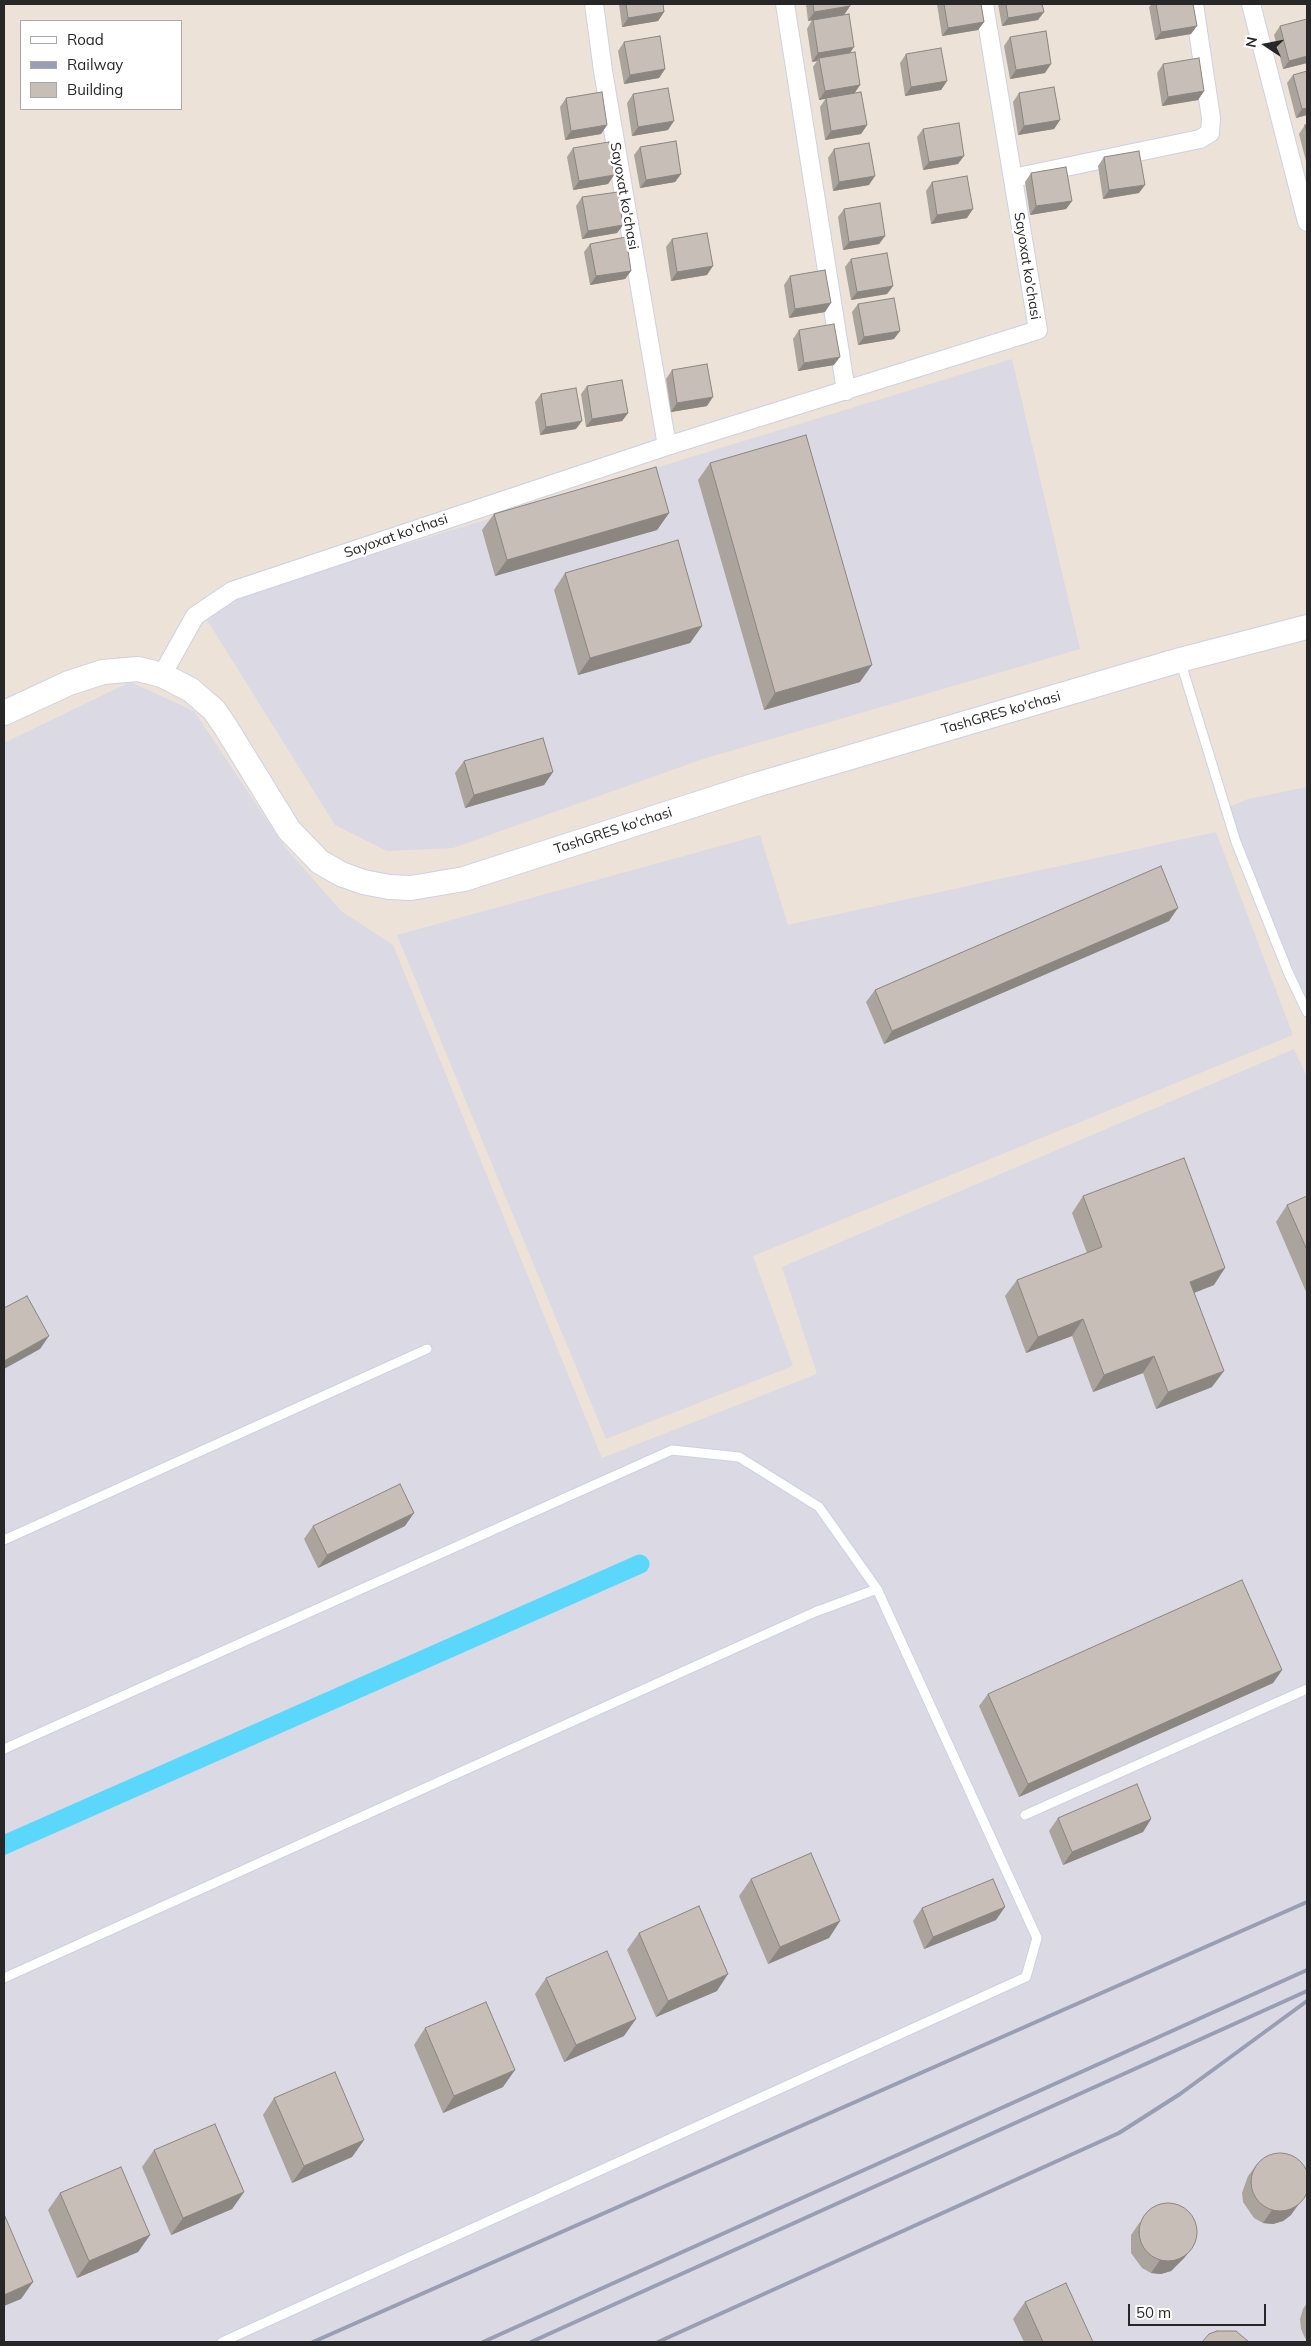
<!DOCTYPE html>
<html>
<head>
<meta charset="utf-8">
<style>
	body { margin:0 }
	#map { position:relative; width:1311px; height:2346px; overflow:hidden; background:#ece2d7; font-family:Mulish,sans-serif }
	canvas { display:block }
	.frame { position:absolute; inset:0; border:5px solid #272727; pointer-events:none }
	.legend { position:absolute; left:20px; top:20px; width:162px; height:90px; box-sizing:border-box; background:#fff; border:1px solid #a9a9a9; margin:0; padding:6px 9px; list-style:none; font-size:15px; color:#272727 }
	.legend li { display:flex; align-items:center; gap:10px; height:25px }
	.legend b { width:25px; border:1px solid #a9a9a9 }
	.north { position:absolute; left:1241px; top:20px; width:50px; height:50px; -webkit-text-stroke:4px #fff; paint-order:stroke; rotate:281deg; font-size:14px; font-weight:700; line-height:20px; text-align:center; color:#272727 }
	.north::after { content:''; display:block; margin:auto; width:18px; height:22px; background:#272727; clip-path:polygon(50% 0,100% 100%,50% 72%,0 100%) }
	.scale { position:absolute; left:1128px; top:2304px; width:138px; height:22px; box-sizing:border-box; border:2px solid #272727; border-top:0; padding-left:6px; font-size:15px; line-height:18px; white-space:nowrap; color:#272727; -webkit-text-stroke:4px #fff; paint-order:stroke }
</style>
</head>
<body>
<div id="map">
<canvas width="1311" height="2346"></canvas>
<div class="frame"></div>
<ul class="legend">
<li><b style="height:6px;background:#fff"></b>Road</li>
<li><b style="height:6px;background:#999eb4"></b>Railway</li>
<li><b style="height:14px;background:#c7bfb7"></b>Building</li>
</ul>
<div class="north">N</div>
<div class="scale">50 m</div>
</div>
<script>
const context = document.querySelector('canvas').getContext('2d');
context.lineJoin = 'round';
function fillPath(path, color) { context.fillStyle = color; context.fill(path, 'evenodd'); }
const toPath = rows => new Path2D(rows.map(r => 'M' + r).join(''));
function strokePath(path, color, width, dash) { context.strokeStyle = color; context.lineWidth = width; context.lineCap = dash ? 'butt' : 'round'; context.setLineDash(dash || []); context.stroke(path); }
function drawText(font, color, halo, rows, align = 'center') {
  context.font = font + ' Mulish,sans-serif'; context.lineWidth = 5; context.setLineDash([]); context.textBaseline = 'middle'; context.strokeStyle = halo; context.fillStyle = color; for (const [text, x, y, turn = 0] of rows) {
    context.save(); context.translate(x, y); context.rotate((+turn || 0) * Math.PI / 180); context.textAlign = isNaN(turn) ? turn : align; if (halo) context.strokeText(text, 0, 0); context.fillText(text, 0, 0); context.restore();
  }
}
const industrial = toPath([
	[1012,359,1080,649,703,759,453,848,387,851,335,825,204,615,243,594],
	[130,682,194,711,284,846,341,911,393,945,602,1458,817,1374,782,1267,1294,1049,1307,1077,1307,2342,4,2342,4,743],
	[1307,787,1307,1022,1227,808,1248,799],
	[1216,832,1293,1035,753,1256,793,1366,606,1439,397,935,760,835,788,925]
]);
const canal = toPath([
	[4,1845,640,1564]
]);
const lane = toPath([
	[1180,660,1236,842,1288,972,1307,1012],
	[4,1540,427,1349],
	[4,1749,672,1450,739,1457,819,1507,877,1589,1037,1938,1026,1977,222,2342],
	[1025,1815,1307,1689],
	[4,1978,815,1612,877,1589]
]);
const street = toPath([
	[594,4,603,71,667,446],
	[785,4,846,391],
	[1251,4,1307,222],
	[1013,178,1200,139,1210,133,1211,118,1194,4],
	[162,675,195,616,232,591,667,446,1038,330,984,4]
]);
const secondary = toPath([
	[4,713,69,683,103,672,138,669,162,675,191,690,214,710,225,726,289,830,320,862,341,874,363,882,389,887,411,888,464,879,756,785,1180,660,1307,627]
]);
const rail = toPath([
	[313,2342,1307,1902],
	[483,2342,1307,1970],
	[531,2342,1307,1991],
	[658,2342,1119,2133,1180,2094,1307,2001]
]);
const wall = toPath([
	[619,4,663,4,664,12,658,21,622,27],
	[806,4,850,4,850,6,844,15,850,53,860,85,854,93,867,125,861,134,825,140,820,107,826,98,819,100,813,67,817,61,812,62,807,29,812,20,808,21],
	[937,4,981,4,984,22,978,30,942,36],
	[998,4,1042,4,1038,20,1002,26],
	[1152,4,1193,4,1191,34,1155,40,1149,7],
	[1280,26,1307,63,1283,69,1274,35],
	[1010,37,1045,73,1010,79,1004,46],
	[624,42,665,69,659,78,624,84,618,51],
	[906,54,947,81,941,90,905,96,900,63],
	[1163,64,1204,91,1198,100,1162,106,1157,73],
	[1293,75,1307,115,1296,118,1287,83],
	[1019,93,1060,120,1054,129,1018,135,1013,102],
	[633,94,668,130,632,136,627,103],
	[566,98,607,125,601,134,565,140,560,107],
	[1305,125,1307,125,1307,165,1299,134],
	[923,129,958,164,923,170,917,137],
	[640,147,681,174,675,182,640,188,634,155],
	[573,148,614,175,608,184,573,190,567,157],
	[834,149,869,185,833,191,828,158],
	[1104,157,1139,193,1103,199,1098,166],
	[1031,173,1072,201,1066,209,1030,215,1025,182],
	[932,182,967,218,931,224,926,191],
	[582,197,623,225,617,233,582,239,576,206],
	[844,209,885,236,879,244,843,250,838,217],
	[672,239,707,275,671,281,666,247],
	[590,244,631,271,625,279,590,285,584,252],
	[851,259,893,286,887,294,851,300,845,267],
	[790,276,825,312,789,318,784,285],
	[858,304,894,339,858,345,852,312],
	[799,330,834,365,798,371,793,339],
	[672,370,707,406,671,412,666,379],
	[587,386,628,413,622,421,586,427,581,394],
	[541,394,576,429,540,435,535,402],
	[710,463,860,682,764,710,698,480],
	[669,513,657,530,495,576,482,530,494,514],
	[565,573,702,626,690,643,578,675,554,590],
	[464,761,553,772,544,785,465,808,455,773],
	[1169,921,884,1044,866,1002,875,990],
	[1083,1196,1214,1285,1194,1293,1212,1387,1156,1409,1143,1373,1093,1392,1072,1336,1026,1353,1005,1296,1017,1280,1087,1253,1072,1213],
	[1307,1196,1307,1294,1276,1222,1287,1205],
	[313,1526,405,1526,318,1568,304,1539],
	[1282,1670,1273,1683,1019,1797,979,1706,988,1694],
	[1058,1818,1151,1819,1143,1832,1063,1865,1049,1831],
	[751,1879,840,1921,829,1938,768,1964,739,1896],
	[922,1908,996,1920,924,1949,913,1921],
	[639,1933,717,1991,656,2017,627,1950],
	[546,1978,624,2036,564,2062,535,1994],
	[425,2028,503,2087,443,2113,414,2045],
	[274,2098,364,2140,352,2157,292,2183,263,2115],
	[154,2150,244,2192,232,2209,171,2235,142,2167],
	[1257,2164,1291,2215,1283,2221,1273,2224,1263,2223,1254,2218,1243,2202,1242,2193,1248,2176],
	[60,2193,150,2235,138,2252,77,2278,48,2210],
	[1140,2222,1185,2257,1171,2271,1161,2274,1151,2273,1142,2268,1131,2253,1131,2235],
	[1025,2302,1093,2342,1024,2342,1013,2319],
	[1307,2303,1307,2340,1305,2338,1301,2329,1300,2319,1303,2309]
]);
const shadedWall = toPath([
	[850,6,844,15,808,21,814,12],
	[664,12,658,21,622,27,628,18],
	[1044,12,1038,20,1002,26,1008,18],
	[984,22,978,30,942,36,948,28],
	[1197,26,1191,34,1155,40,1161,32],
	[854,47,848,56,819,58,817,61,812,62,818,53],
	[1307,56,1307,63,1283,69,1289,61],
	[1051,64,1045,73,1010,79,1016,70],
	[665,69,659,78,624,84,630,75],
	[947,81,941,90,905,96,911,87],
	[860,85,854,94,819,100,825,91],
	[1204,91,1198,100,1162,106,1168,97],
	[1307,108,1307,115,1296,118,1302,109],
	[1060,120,1054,129,1018,135,1024,126],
	[674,121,668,130,632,136,638,127],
	[607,125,601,134,565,140,571,131],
	[867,125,861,134,825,140,831,131],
	[964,156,958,164,923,170,929,162],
	[681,174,675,182,640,188,646,180],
	[614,175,608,184,573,190,579,181],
	[875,176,869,185,833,191,839,182],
	[1145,185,1139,193,1103,199,1109,190],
	[1072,201,1066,209,1030,215,1036,206],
	[973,209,967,218,931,224,937,215],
	[623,225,617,233,582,239,588,231],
	[885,236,879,244,843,250,849,242],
	[713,266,707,275,671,281,677,272],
	[631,271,625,279,590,285,596,276],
	[893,286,887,294,851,300,857,292],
	[831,303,825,312,789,318,795,309],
	[900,331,894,339,858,345,864,337],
	[840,357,834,365,798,371,804,363],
	[713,397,707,406,671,412,677,403],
	[628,413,622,421,586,427,592,419],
	[582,421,576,429,540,435,546,427],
	[669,513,657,530,495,576,507,560],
	[702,626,690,643,578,675,590,658],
	[872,665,860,682,764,710,775,693],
	[553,772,544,785,465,808,474,795],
	[1178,908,1169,921,884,1044,892,1031],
	[1225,1268,1214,1285,1178,1299,1190,1282],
	[1083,1319,1072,1336,1026,1353,1038,1337],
	[49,1336,40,1349,4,1369,4,1361],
	[1154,1356,1143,1373,1093,1392,1104,1375],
	[1224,1371,1212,1387,1156,1409,1168,1392],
	[414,1513,405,1526,318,1568,327,1555],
	[1282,1670,1273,1683,1019,1797,1028,1784],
	[1151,1819,1143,1832,1063,1865,1072,1852],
	[1005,1907,996,1920,924,1949,933,1937],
	[840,1921,829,1938,768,1964,780,1947],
	[728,1974,717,1991,656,2017,668,2001],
	[636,2019,624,2036,564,2062,576,2045],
	[515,2070,503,2087,443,2113,454,2096],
	[364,2140,352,2157,292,2183,304,2166],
	[244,2192,232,2209,171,2235,183,2218],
	[1306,2194,1291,2215,1283,2221,1273,2224,1263,2223,1272,2210],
	[150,2235,138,2252,77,2278,89,2261],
	[1194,2245,1185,2257,1171,2271,1161,2274,1151,2273,1160,2260],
	[33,2282,21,2299,4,2306,4,2295]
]);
const building = toPath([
	[626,4,663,4,664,12,628,18,626,4],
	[813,4,850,4,850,6,814,12,813,4],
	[944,4,981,4,984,22,948,28,944,4],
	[1006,4,1042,4,1044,12,1008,18,1006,4],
	[1156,4,1193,4,1197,26,1161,32,1156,4],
	[849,14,854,47,818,53,813,20,849,14],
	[1307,19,1307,56,1289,61,1280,26,1307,19],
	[1046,31,1051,64,1016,70,1010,37,1046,31],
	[660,36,665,69,630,75,624,42,660,36],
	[941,48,947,81,911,87,906,54,941,48],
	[855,52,860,85,825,91,819,58,855,52],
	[1199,58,1204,91,1168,97,1163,64,1199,58],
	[1307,71,1307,108,1302,109,1293,75,1307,71],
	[1054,87,1060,120,1024,126,1019,93,1054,87],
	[668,88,674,121,638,127,633,94,668,88],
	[602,92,607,125,571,131,566,98,602,92],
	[861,92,867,125,831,131,826,98,861,92],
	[959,123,964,156,929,162,923,129,959,123],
	[1305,125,1307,125,1307,134,1305,125],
	[676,141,681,174,646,180,640,147,676,141],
	[609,142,614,175,579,181,573,148,609,142],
	[869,143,875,176,839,182,834,149,869,143],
	[1139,151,1145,185,1109,190,1104,157,1139,151],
	[1066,167,1072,201,1036,206,1031,173,1066,167],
	[967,176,973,209,937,215,932,182,967,176],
	[618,192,623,225,588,231,582,197,618,192],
	[880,203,885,236,849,242,844,209,880,203],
	[707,233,713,266,677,272,672,239,707,233],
	[626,237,631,271,596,276,590,244,626,237],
	[887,253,893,286,857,292,851,259,887,253],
	[825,270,831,303,795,309,790,276,825,270],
	[894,298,900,331,864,337,858,304,894,298],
	[834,324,840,357,804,363,799,330,834,324],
	[707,364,713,397,677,403,672,370,707,364],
	[622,380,628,413,592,419,587,386,622,380],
	[576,388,582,421,546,427,541,394,576,388],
	[806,435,872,665,775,693,710,463,806,435],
	[656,467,669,513,507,560,494,514,656,467],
	[678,540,702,626,590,658,565,573,678,540],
	[543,738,553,772,474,795,464,761,543,738],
	[1161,866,1178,908,892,1031,875,990,1161,866],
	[1184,1158,1225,1268,1190,1282,1224,1371,1168,1392,1154,1356,1104,1375,1083,1319,1038,1337,1017,1280,1102,1247,1083,1196,1184,1158],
	[1307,1196,1307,1250,1287,1205,1307,1196],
	[27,1296,49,1336,4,1361,4,1308,27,1296],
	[400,1484,414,1513,327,1555,313,1526,400,1484],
	[1242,1580,1282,1670,1028,1784,988,1694,1242,1580],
	[1137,1784,1151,1819,1072,1852,1058,1818,1137,1784],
	[811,1853,840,1921,780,1947,751,1879,811,1853],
	[993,1879,1005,1907,933,1937,922,1908,993,1879],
	[699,1906,728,1974,668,2001,639,1933,699,1906],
	[607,1951,636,2019,576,2045,546,1978,607,1951],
	[486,2002,515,2070,454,2096,425,2028,486,2002],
	[335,2072,364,2140,304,2166,274,2098,335,2072],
	[215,2124,244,2192,183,2218,154,2150,215,2124],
	'1251 2182a29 29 0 1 1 58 0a29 29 0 1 1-58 0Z',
	[121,2167,150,2235,89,2261,60,2193,121,2167],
	'1139 2232a29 29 0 1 1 58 0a29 29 0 1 1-58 0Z',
	[4,2214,33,2282,4,2295,4,2214],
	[1066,2283,1093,2342,1043,2342,1025,2302,1066,2283],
	[1217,2331,1236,2331,1249,2342,1202,2342,1209,2334,1217,2331]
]);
const streetNames = [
	["Sayoxat ko'chasi",624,196,80],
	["Sayoxat ko'chasi",1027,266,81],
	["Sayoxat ko'chasi",396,536,-19],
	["TashGRES ko'chasi",1001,713,-16],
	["TashGRES ko'chasi",613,831,-18]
];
fillPath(industrial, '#dbd9e3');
strokePath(canal, '#5cd7fc', 19);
strokePath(lane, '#ccd1e3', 11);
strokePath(street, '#ccd1e3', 20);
strokePath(secondary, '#ccd1e3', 26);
strokePath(lane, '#fff', 9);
strokePath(street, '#fff', 18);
strokePath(secondary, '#fff', 24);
strokePath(rail, '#999eb4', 4);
fillPath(wall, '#aba49d');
fillPath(shadedWall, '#8b8680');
fillPath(building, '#c7bfb7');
strokePath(building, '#8b8680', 1);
drawText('14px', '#272727', '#fff', streetNames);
</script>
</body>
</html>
